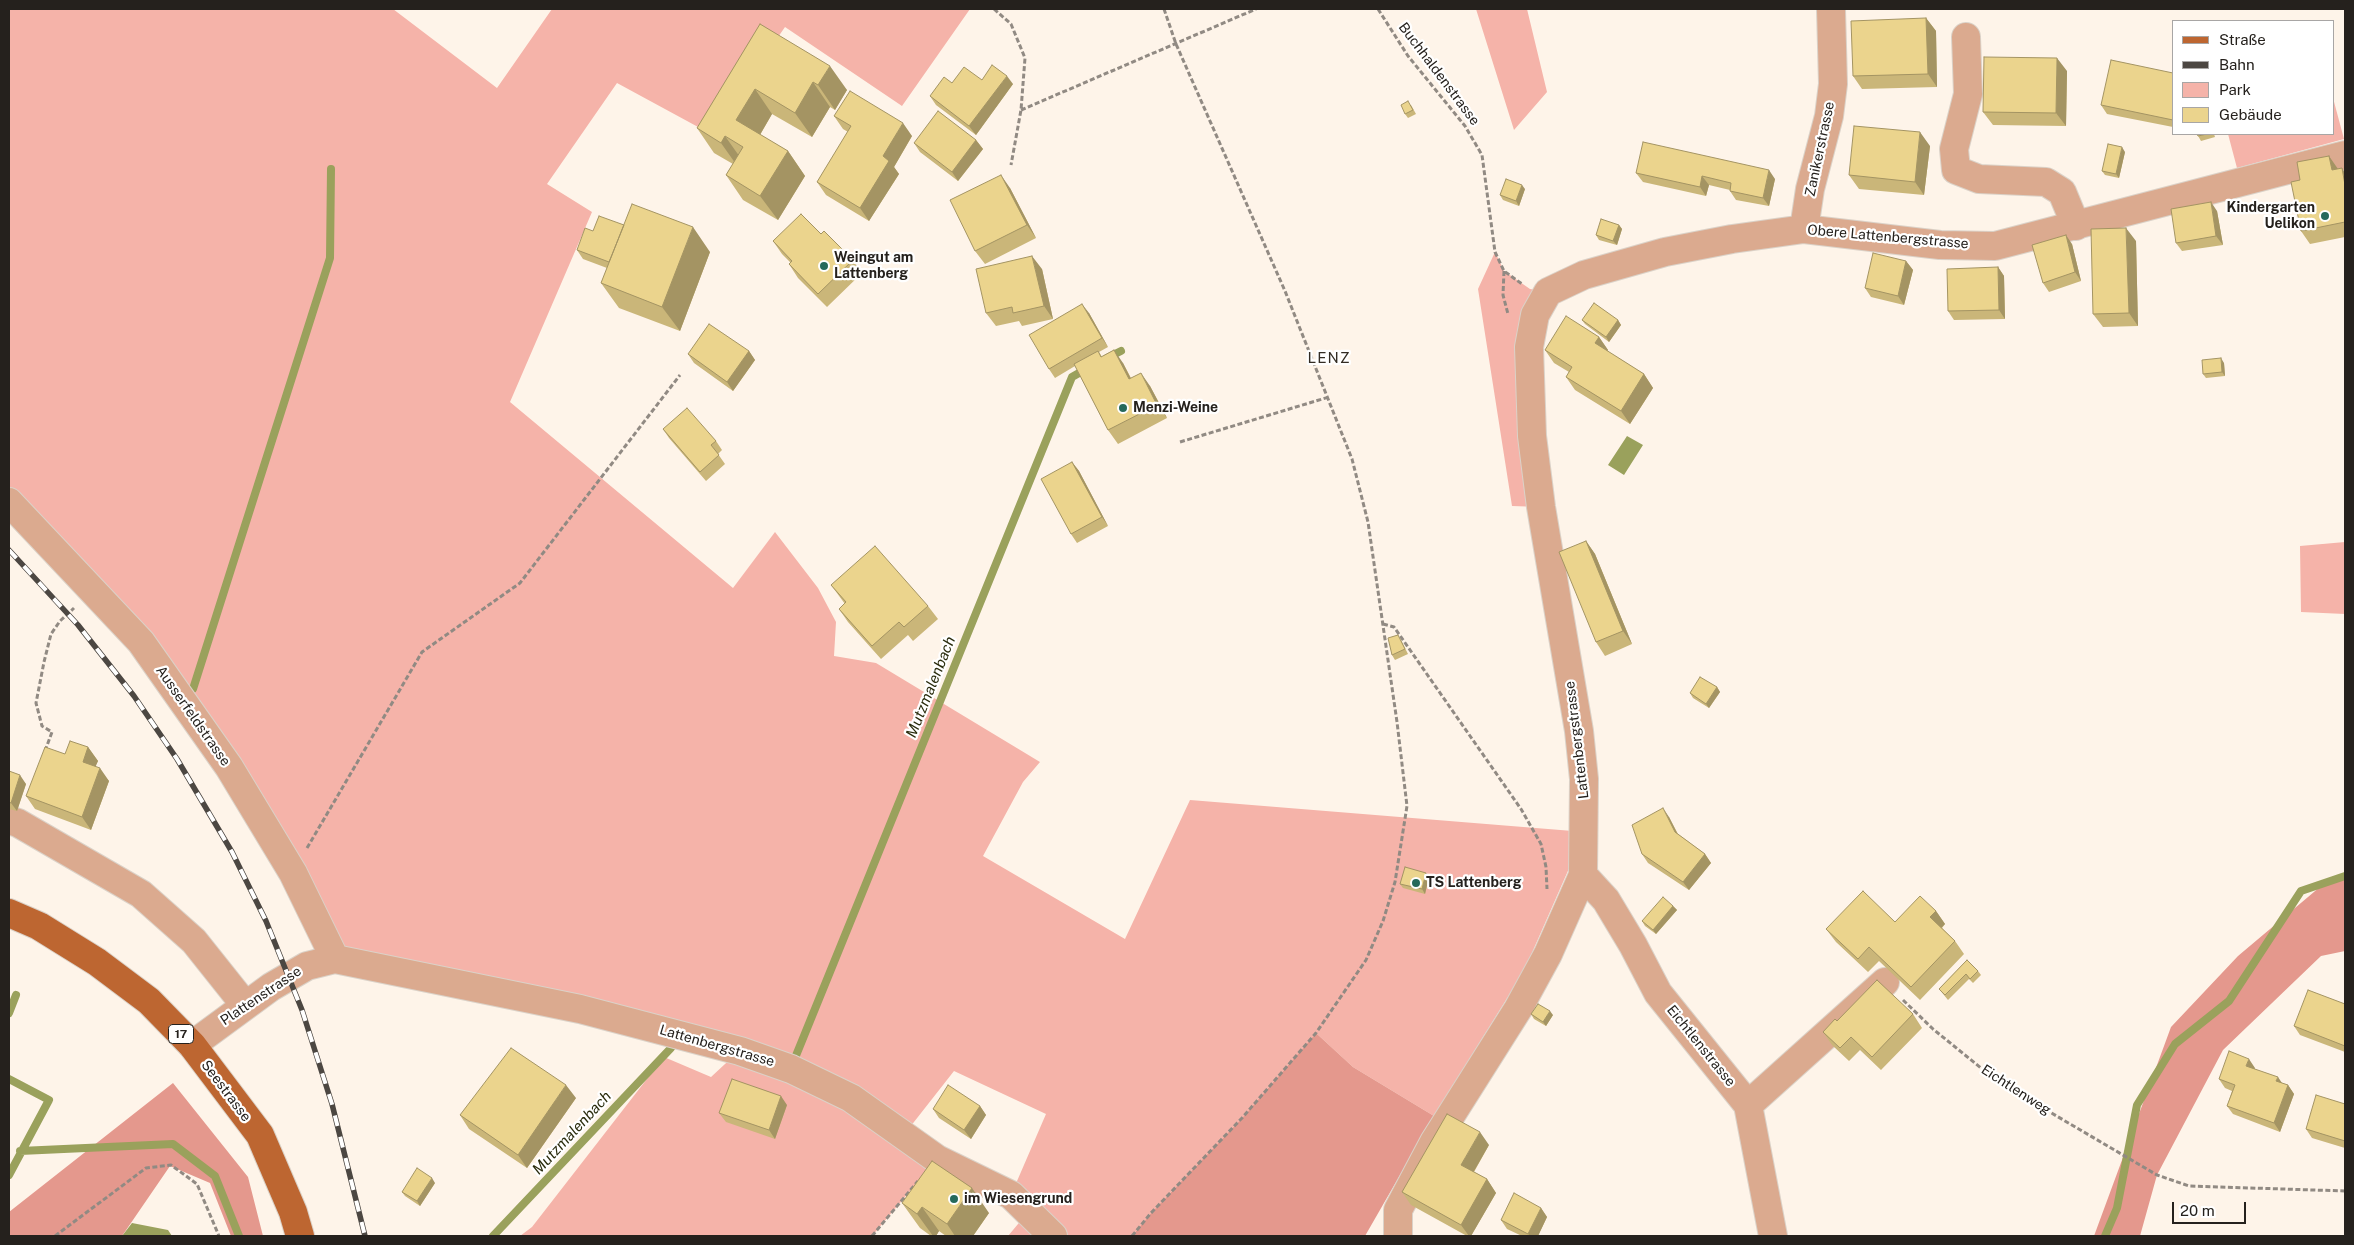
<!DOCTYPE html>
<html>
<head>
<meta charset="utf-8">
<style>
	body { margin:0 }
	#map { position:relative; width:2354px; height:1245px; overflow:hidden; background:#fef4e9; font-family:"Public Sans",sans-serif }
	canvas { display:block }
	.frame { position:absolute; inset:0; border:10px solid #25211d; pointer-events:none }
	.legend { position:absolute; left:2172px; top:20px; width:162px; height:115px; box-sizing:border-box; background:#fff; border:1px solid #a8a6a5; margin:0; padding:6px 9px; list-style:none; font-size:15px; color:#25211d }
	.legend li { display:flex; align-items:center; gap:10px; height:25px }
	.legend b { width:25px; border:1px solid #a8a6a5 }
	.scale { position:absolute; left:2172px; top:1202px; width:74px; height:22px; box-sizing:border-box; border:2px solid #25211d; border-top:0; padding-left:6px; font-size:15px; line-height:18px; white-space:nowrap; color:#25211d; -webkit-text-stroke:4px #fff; paint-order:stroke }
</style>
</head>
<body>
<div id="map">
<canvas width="2354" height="1245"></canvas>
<div class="frame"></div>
<ul class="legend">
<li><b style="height:6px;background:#bd6631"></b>Straße</li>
<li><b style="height:6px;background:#4c4742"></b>Bahn</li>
<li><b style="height:14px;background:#f5b3a9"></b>Park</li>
<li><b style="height:14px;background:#ebd48d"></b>Gebäude</li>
</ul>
<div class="scale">20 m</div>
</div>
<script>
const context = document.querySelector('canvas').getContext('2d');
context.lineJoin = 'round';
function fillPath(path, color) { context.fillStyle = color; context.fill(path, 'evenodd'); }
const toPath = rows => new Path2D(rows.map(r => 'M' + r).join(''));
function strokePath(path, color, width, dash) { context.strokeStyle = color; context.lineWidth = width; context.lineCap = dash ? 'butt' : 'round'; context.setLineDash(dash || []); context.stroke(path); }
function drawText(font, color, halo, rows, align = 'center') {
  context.font = font + ' "Public Sans",sans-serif'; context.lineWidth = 4.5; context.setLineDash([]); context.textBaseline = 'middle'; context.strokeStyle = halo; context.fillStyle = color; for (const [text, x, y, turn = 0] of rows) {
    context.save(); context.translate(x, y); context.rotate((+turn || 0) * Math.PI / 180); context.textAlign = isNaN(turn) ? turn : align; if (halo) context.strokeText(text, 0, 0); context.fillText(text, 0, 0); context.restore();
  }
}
const green = toPath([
	[9,9,393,9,497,88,552,9,970,9,902,106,785,27,711,134,617,83,547,184,592,212,510,402,733,588,775,532,818,588,836,622,834,656,876,663,1040,762,1023,782,983,856,1125,939,1190,800,1585,832,1524,971,1434,1116,1353,1067,1316,1033,1242,1118,1151,1213,1132,1236,1008,1236,1028,1212,1011,1195,1046,1114,954,1071,903,1136,937,1159,872,1236,520,1236,532,1227,664,1057,711,1077,739,1051,335,959,229,767,9,502],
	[1476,9,1527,9,1547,92,1514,130],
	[2333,98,2344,139,2237,168,2228,134,2333,134],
	[1495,252,1504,271,1530,289,1548,292,1535,315,1541,507,1512,506,1478,289],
	[2345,542,2345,614,2301,612,2300,546]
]);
const forest = toPath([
	[2345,878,2345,951,2321,956,2223,1050,2157,1175,2140,1236,2094,1236,2171,1027,2238,956,2327,881],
	[1316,1033,1353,1067,1434,1116,1365,1236,1132,1236,1151,1213,1242,1118],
	[173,1083,248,1177,263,1236,231,1236,210,1183,170,1166,122,1236,9,1236,9,1212]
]);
const water = toPath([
	[1627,436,1643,445,1624,475,1608,465],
	[132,1223,168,1230,172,1236,122,1236]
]);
const stream = toPath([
	[1107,358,1121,351],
	[193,689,330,258,331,169],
	[9,1013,16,995],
	[795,1058,1072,377,1086,369],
	[9,1079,49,1100,9,1175],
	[20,1151,173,1144,215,1176,239,1236],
	[493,1236,671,1048],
	[2105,1236,2117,1208,2137,1105,2175,1044,2229,1001,2301,891,2345,876]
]);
const path = toPath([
	[994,9,1011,24,1025,58,1021,110,1011,165],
	[1378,9,1408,56,1465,126,1482,155,1495,252,1504,271,1522,284],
	[1021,110,1256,9],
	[1504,271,1503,295,1508,314],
	[1180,442,1329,397],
	[1383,624,1394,627,1521,809,1541,844,1546,867,1547,889],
	[45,751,52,732,42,726,36,703,44,662,51,634,60,621,74,608],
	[307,848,422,652,520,583,680,375],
	[1903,1000,1933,1029,1997,1081,2157,1175,2189,1186,2345,1191],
	[55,1236,146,1168,171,1165,197,1184,219,1236],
	[872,1236,918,1181],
	[1132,1236,1151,1213,1242,1118,1316,1033,1366,960,1383,921,1395,882,1407,806,1397,722,1368,522,1352,459,1285,291,1176,44,1164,9]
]);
const minor = toPath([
	[1966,37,1968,94,1954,149,1956,170,1979,179,2046,182,2062,192,2076,226],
	[1804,229,1810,189,1829,116,1833,84,1831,9],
	[9,502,141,642,229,767,293,873,335,959],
	[9,820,18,823,141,894,194,941,245,1005],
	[1583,875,1606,900,1633,945,1658,993,1748,1105,1773,1236],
	[192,1045,271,987,307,966,335,959,580,1009,740,1051,791,1069,851,1098,937,1159,1011,1195,1053,1236],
	[1748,1105,1885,982],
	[1398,1236,1398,1210,1434,1142,1518,1009,1548,954,1583,875,1584,779,1579,731,1541,507,1532,436,1529,347,1535,315,1548,292,1584,275,1665,252,1732,239,1804,229,1940,245,1995,246,2345,155]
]);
const major = toPath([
	[9,913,39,926,97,962,149,1001,192,1045,260,1135,293,1212,300,1236]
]);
const rail = toPath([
	[9,550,78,625,134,696,177,759,232,852,266,921,302,1010,332,1104,365,1236]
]);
const wall = toPath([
	[1926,18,1936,31,1937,87,1862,89,1853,76],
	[760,24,847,90,835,110,830,107,812,137,772,114,760,135,788,151,805,176,778,220,743,200,726,175,733,164,714,153,697,128],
	[2067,71,2066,126,1993,125,1983,112],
	[2173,73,2173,127,2107,114,2101,105],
	[982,80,1013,84,976,135,936,105,930,96,952,83],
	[1411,105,1416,114,1408,118,1405,114],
	[834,116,912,136,894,167,899,174,869,221,826,195,817,182,848,132,843,129],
	[2197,134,2214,134,2215,137,2201,141],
	[976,140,983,149,958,181,920,152,914,143],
	[1930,146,1924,195,1859,189,1849,175],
	[2125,152,2119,178,2105,175,2102,171],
	[2338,169,2345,173,2345,237,2310,244,2301,231,2300,180],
	[1636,173,1775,179,1769,206,1736,200,1730,191,1730,190,1709,185,1706,196,1643,182],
	[1010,188,1036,238,985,264,975,251],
	[1525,189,1519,206,1503,200,1500,195],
	[2217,211,2223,245,2182,251,2176,243],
	[624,225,710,252,680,331,619,308,601,283,607,268,583,259,577,250,593,231],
	[1619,225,1622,229,1617,245,1599,240,1596,235],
	[821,234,853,260,862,273,827,307,798,278,789,264,791,263,782,254,773,241],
	[2136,241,2138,326,2103,327,2093,314],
	[2072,244,2081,281,2049,292,2043,283],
	[1906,261,1913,270,1904,305,1871,297,1865,288],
	[1998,267,2004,276,2005,319,1954,320,1948,311],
	[1042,269,1053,319,1022,326,1019,321,996,326,986,313],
	[1089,313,1108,347,1099,352,1102,357,1123,363,1131,378,1150,386,1167,418,1118,444,1108,430,1075,366,1055,378,1049,369],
	[1582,320,1618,320,1621,325,1609,342,1585,324],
	[1599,337,1608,350,1607,351,1644,374,1653,388,1630,424,1575,390,1566,377,1569,372,1554,363,1545,350],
	[749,351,755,360,733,391,694,363,688,354],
	[2224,363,2225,376,2206,378,2203,374],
	[663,429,716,441,722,450,718,454,725,464,706,481,669,438],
	[1072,462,1079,471,1108,526,1077,543,1071,534],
	[1586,541,1595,554,1632,644,1605,656,1596,642],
	[831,585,928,606,938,619,913,641,908,635,881,659,848,622,839,609,845,604],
	[1401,640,1408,654,1395,660,1392,655],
	[1717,687,1720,692,1709,708,1693,698,1690,693],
	[88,747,98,761,95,766,109,781,91,830,35,809,26,796],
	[9,771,26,784,17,811,9,809],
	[1669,817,1678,834,1705,854,1711,863,1689,890,1648,863,1642,854],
	[1429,877,1425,894,1403,888,1400,884],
	[1673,906,1677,910,1656,934,1645,926,1642,921],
	[1936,911,1945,924,1942,928,1955,941,1964,954,1920,1000,1879,961,1868,972,1836,942,1826,929,1895,922],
	[1967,960,1978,971,1981,975,1973,983,1969,979,1948,1000,1939,989],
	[2345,1004,2345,1052,2300,1035,2294,1026],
	[1531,1014,1553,1015,1546,1026,1534,1019],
	[1913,1014,1922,1028,1881,1070,1860,1050,1849,1061,1832,1045,1823,1032,1837,1021],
	[2255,1068,2255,1069,2282,1083,2288,1085,2294,1094,2280,1132,2233,1114,2227,1106,2232,1091,2225,1088,2219,1079],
	[576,1098,527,1168,469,1129,460,1115],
	[2345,1104,2345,1148,2312,1138,2306,1129],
	[787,1105,775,1139,726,1122,719,1113],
	[980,1106,986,1115,971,1139,939,1118,933,1109],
	[1489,1145,1474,1172,1487,1179,1496,1193,1471,1236,1467,1236,1411,1205,1402,1192],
	[435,1183,420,1206,405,1196,402,1192],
	[902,1203,989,1213,973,1236,946,1236,939,1231,936,1236,931,1236,920,1228],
	[1541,1208,1547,1217,1538,1236,1522,1236,1507,1229,1501,1220]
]);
const shadedWall = toPath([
	[1926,18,1936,31,1937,87,1928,74],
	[2057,58,2067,71,2066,126,2056,113],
	[830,66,847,90,835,110,818,85],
	[1007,76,1013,84,976,135,969,126],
	[813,82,830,107,812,137,795,113],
	[755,89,772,114,754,145,736,120],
	[903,123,912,136,894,167,899,174,869,221,860,208,883,156],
	[1920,132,1930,146,1924,195,1915,182],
	[725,136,742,160,738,167,721,143],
	[976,140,983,149,958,181,952,172],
	[2122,147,2125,152,2119,178,2116,174],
	[788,151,805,176,778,220,760,196],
	[2329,156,2338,169,2332,170],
	[2342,168,2345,173,2345,185],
	[1769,170,1775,179,1769,206,1763,198],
	[1001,175,1010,188,1036,238,1027,225],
	[1702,176,1709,185,1706,196,1700,187],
	[1522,185,1525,189,1519,206,1516,201],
	[2211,202,2217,211,2223,245,2216,236],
	[1619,225,1622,229,1617,245,1613,241],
	[693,227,710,252,680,331,662,307],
	[2126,228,2136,241,2138,326,2129,313],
	[2066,235,2072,244,2081,281,2075,272],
	[1032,256,1042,269,1053,319,1044,306],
	[1906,261,1913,270,1904,305,1898,296],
	[1998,267,2004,276,2005,319,1999,310],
	[1082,304,1089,313,1108,347,1102,338],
	[1618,320,1621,325,1609,342,1606,337],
	[1599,337,1608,350,1604,357,1595,343],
	[1114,350,1123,363,1138,393,1129,379],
	[749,351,755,360,733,391,727,382],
	[2221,358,2224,363,2225,376,2222,372],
	[1141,373,1150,386,1167,418,1157,405],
	[1644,374,1653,388,1630,424,1621,411],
	[1072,462,1079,471,1108,526,1102,517],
	[1586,541,1595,554,1632,644,1623,631],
	[1717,687,1720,692,1709,708,1706,704],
	[88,747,98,761,92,775,83,762],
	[100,768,109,781,91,830,82,817],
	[20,775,26,784,17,811,11,803],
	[1663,808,1669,817,1681,841,1675,832],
	[1705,854,1711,863,1689,890,1683,882],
	[1426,873,1429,877,1425,894,1422,889],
	[1673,906,1677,910,1656,934,1653,930],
	[1936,911,1945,924,1939,930,1930,917],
	[1550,1011,1553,1015,1546,1026,1543,1022],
	[2249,1059,2255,1068,2253,1075,2246,1066],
	[2278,1077,2284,1086,2276,1081],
	[566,1085,576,1098,527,1168,518,1155],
	[2288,1085,2294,1094,2280,1132,2274,1123],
	[781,1096,787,1105,775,1139,769,1130],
	[980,1106,986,1115,971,1139,964,1130],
	[1480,1132,1489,1145,1470,1178,1461,1165],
	[432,1178,435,1183,420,1206,417,1201],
	[1487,1179,1496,1193,1471,1236,1469,1236,1461,1225],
	[972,1188,989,1213,973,1236,955,1236,947,1224],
	[922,1207,939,1231,936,1236,933,1236,917,1214],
	[1541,1208,1547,1217,1538,1236,1530,1236,1528,1234]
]);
const building = toPath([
	[1926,18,1928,74,1853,76,1851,21,1926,18],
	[760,24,830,66,818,85,813,82,795,113,755,89,736,120,788,151,760,196,726,175,743,147,725,136,721,143,697,128,760,24],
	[1984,57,2057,58,2056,113,1983,112,1984,57],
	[2111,60,2173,73,2173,120,2101,105,2111,60],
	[992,65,1007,76,969,126,930,96,944,77,952,83,964,67,982,80,992,65],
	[850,91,903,123,883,156,889,161,860,208,817,182,851,126,834,116,850,91],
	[1408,101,1413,110,1405,114,1401,105,1408,101],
	[938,111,976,140,952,172,914,143,938,111],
	[1854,126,1920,132,1915,182,1849,175,1854,126],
	[2197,134,2207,134,2198,136,2197,134],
	[1643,142,1769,170,1763,198,1730,191,1731,183,1702,176,1700,187,1636,173,1643,142],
	[2108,144,2122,147,2116,174,2102,171,2108,144],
	[2329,156,2332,170,2342,168,2345,185,2345,222,2301,231,2291,182,2300,180,2297,162,2329,156],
	[1001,175,1027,225,975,251,950,200,1001,175],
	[1506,179,1522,185,1516,201,1500,195,1506,179],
	[2211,202,2216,236,2176,243,2171,209,2211,202],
	[632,204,693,227,662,307,601,283,632,204],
	[801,214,821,234,824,231,853,260,818,294,789,264,792,261,773,241,801,214],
	[599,216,624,225,609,262,577,250,585,228,593,231,599,216],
	[1601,219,1619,225,1613,241,1596,235,1601,219],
	[2126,228,2129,313,2093,314,2091,229,2126,228],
	[2066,235,2075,272,2043,283,2032,245,2066,235],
	[1873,253,1906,261,1898,296,1865,288,1873,253],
	[1032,256,1044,306,1013,313,1012,307,986,313,976,269,1032,256],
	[1998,267,1999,310,1948,311,1947,269,1998,267],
	[1594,303,1618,320,1606,337,1582,320,1594,303],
	[1082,304,1102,338,1049,369,1029,335,1082,304],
	[1566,316,1599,337,1595,343,1644,374,1621,411,1566,377,1572,367,1545,350,1566,316],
	[709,324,749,351,727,382,688,354,709,324],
	[1114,350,1129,379,1141,373,1157,405,1108,430,1074,364,1098,351,1101,357,1114,350],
	[2221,358,2222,372,2203,374,2202,360,2221,358],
	[687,408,716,441,711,445,719,455,700,472,663,429,687,408],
	[1072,462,1102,517,1071,534,1041,479,1072,462],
	[1586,541,1623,631,1596,642,1559,552,1586,541],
	[875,546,928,606,904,627,899,622,872,646,839,609,846,602,831,585,875,546],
	[1398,635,1405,649,1392,655,1388,638,1398,635],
	[1700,677,1717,687,1706,704,1690,693,1700,677],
	[70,741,88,747,83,762,100,768,82,817,26,796,45,747,65,754,70,741],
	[9,771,20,775,11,803,9,802,9,771],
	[1663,808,1675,832,1705,854,1683,882,1642,854,1632,825,1663,808],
	[1405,867,1426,873,1422,889,1400,884,1405,867],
	[1863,891,1895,922,1920,896,1936,911,1930,917,1955,941,1911,987,1869,947,1858,959,1826,929,1863,891],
	[1663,897,1673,906,1653,930,1642,921,1663,897],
	[1967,960,1978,971,1970,979,1966,974,1945,995,1939,989,1967,960],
	[1877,980,1913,1014,1872,1057,1851,1037,1840,1048,1823,1032,1835,1019,1837,1021,1877,980],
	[2308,990,2345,1004,2345,1046,2294,1026,2308,990],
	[1538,1004,1550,1011,1543,1022,1531,1014,1538,1004],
	[511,1048,566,1085,518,1155,460,1115,511,1048],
	[2229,1051,2249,1059,2246,1066,2278,1077,2276,1081,2288,1085,2274,1123,2227,1106,2235,1085,2219,1079,2229,1051],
	[732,1079,781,1096,769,1130,719,1113,732,1079],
	[948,1085,980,1106,964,1130,933,1109,948,1085],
	[2316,1095,2345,1104,2345,1141,2306,1129,2316,1095],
	[1447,1114,1480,1132,1461,1165,1487,1179,1461,1225,1402,1192,1447,1114],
	[932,1161,972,1188,947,1224,922,1207,917,1214,902,1203,932,1161],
	[417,1168,432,1178,417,1201,402,1192,417,1168],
	[1514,1193,1541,1208,1528,1234,1501,1220,1514,1193]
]);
const markers = [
	[2325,216,5,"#25695b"],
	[824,266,5,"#25695b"],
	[1123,408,5,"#25695b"],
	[1416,883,5,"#25695b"],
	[954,1199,5,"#25695b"]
];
const shields = [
	[181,1034,25]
];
const shieldNames = [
	["17",181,1034]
];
const streetNames = [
	["Buchhaldenstrasse",1439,74,53],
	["Zanikerstrasse",1820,149,-78],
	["Obere Lattenbergstrasse",1888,237,5],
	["Ausserfeldstrasse",193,716,55],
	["Lattenbergstrasse",1577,740,-97],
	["Plattenstrasse",261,996,-34],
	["Lattenbergstrasse",717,1046,16],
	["Eichtlenstrasse",1701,1046,51],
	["Eichtlenweg",2016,1090,33],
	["Seestrasse",226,1091,53]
];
const poiNames = [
	["Kindergarten",2315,208,"right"],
	["Uelikon",2315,224,"right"],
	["Weingut am",834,258],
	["Lattenberg",834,274],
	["Menzi-Weine",1133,408],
	["TS Lattenberg",1426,883],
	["im Wiesengrund",964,1199]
];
const neighbourhoodNames = [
	["LENZ",1329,358]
];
const waterNames = [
	["Mutzmalenbach",931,687,-68],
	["Mutzmalenbach",572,1133,-47]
];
fillPath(green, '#f5b3a9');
fillPath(forest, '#e4988d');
fillPath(water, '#9aa15c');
strokePath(stream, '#9aa15c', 8);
strokePath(minor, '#dbd2c8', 30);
strokePath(major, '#dbd2c8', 30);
strokePath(path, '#918a83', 3, [5, 2.5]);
strokePath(minor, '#dbaa8f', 28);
strokePath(major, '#bd6631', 28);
strokePath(rail, '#4c4742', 5.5);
strokePath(rail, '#fff', 4, [11]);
fillPath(wall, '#cab679');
fillPath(shadedWall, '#a49463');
fillPath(building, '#ebd48d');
strokePath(building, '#a49463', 1);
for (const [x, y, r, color] of markers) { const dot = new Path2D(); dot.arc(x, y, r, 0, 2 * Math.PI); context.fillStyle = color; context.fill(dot); strokePath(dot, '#fff', 2); }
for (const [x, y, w] of shields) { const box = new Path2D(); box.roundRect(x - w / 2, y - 9.5, w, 19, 4); context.fillStyle = '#fff'; context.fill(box); strokePath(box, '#25211d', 1); }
drawText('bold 12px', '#25211d', null, shieldNames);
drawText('14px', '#25211d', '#fff', streetNames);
drawText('bold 14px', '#25211d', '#fff', poiNames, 'left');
context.letterSpacing = '1px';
drawText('15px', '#332c23', '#fff', neighbourhoodNames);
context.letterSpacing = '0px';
drawText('italic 15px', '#2a2c0d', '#fff', waterNames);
</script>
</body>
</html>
